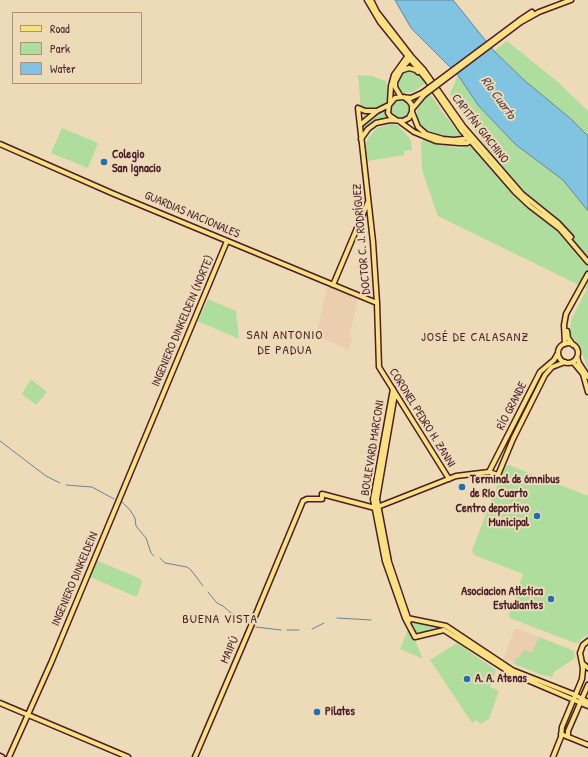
<!DOCTYPE html>
<html>
<head>
<meta charset="utf-8">
<style>
	body { margin:0 }
	#map { position:relative; width:588px; height:757px; overflow:hidden; background:#eddbb8; font-family:"Patrick Hand",sans-serif }
	canvas { display:block }
	.legend { position:absolute; left:12px; top:12px; width:130px; height:72px; box-sizing:border-box; background:#eddbb8; border:1px solid #ac9080; margin:0; padding:5px 7px; list-style:none; font-size:12px; color:#4a1f2b }
	.legend li { display:flex; align-items:center; gap:8px; height:20px }
	.legend b { width:20px; border:1px solid #ac9080 }
</style>
</head>
<body>
<div id="map">
<canvas width="588" height="757"></canvas>
<ul class="legend">
<li><b style="height:5px;background:#f9e181"></b>Road</li>
<li><b style="height:11px;background:#aedd9d"></b>Park</li>
<li><b style="height:11px;background:#81c4e2"></b>Water</li>
</ul>
</div>
<script>
const context = document.querySelector('canvas').getContext('2d');
context.lineJoin = 'round';
function fillPath(path, color) { context.fillStyle = color; context.fill(path, 'evenodd'); }
const toPath = rows => new Path2D(rows.map(r => 'M' + r).join(''));
function strokePath(path, color, width, dash) { context.strokeStyle = color; context.lineWidth = width; context.lineCap = dash ? 'butt' : 'round'; context.setLineDash(dash || []); context.stroke(path); }
function drawText(font, color, halo, rows, align = 'center') {
  context.font = font + ' "Patrick Hand",sans-serif'; context.lineWidth = 4; context.setLineDash([]); context.textBaseline = 'middle'; context.strokeStyle = halo; context.fillStyle = color; for (const [text, x, y, turn = 0] of rows) {
    context.save(); context.translate(x, y); context.rotate((+turn || 0) * Math.PI / 180); context.textAlign = isNaN(turn) ? turn : align; if (halo) context.strokeText(text, 0, 0); context.fillText(text, 0, 0); context.restore();
  }
}
const built = toPath([
	[329,287,357,298,358,300,353,320,350,336,352,338,349,350,348,350,320,337,317,331,327,288],
	[515,628,570,649,542,675,503,659]
]);
const green = toPath([
	[507,41,558,82,588,111,588,136,571,119,524,80,494,51],
	[411,70,414,71,426,83,413,92,407,93,401,92,398,89,398,85,400,75,403,73],
	[358,75,371,76,386,81,388,97,384,105,374,110,361,109],
	[458,75,478,105,515,144,563,180,588,211,588,370,580,346,570,335,571,320,587,289,438,216,422,170,421,142,424,140,442,145,459,148,484,144,450,94],
	[430,94,443,113,463,138,455,138,443,137,421,128,417,120,417,109,422,100],
	'391 109a9 9 0 1 1 18 0a9 9 0 1 1-18 0Z',
	[385,109,389,119,383,119,371,124,362,134,362,126,372,117],
	[390,124,397,125,408,136,411,141,412,150,404,151,404,155,367,161,365,145,369,137,377,128],
	[62,128,98,143,88,168,51,153],
	[208,299,236,311,239,339,198,321],
	[31,379,47,392,36,405,22,394],
	[509,465,588,496,588,635,582,638,579,642,575,643,510,618,509,615,523,574,474,555,472,550,505,466],
	[98,561,141,579,142,582,137,596,134,596,90,577,96,562],
	[411,621,441,628,417,635],
	[409,626,423,659,400,649],
	[539,637,574,651,575,658,554,672,552,677,542,675,514,664,516,658,519,658,524,650,532,653],
	[457,643,496,670,490,687,499,691,489,719,480,724,477,720,472,723,430,660]
]);
const water = toPath([
	[395,0,453,0,494,51,524,80,571,119,588,136,588,211,563,180,515,144,478,105,458,75,411,28,395,0]
]);
const stream = toPath([
	[0,441,46,476,60,483],
	[66,485,92,487,114,499],
	[122,502,130,510,135,518,136,526,146,538,151,553,154,556],
	[160,558,165,563,187,567,191,570,203,586],
	[208,592,217,603,223,606,231,613,243,618,248,622],
	[337,618,371,620],
	[256,627,281,630],
	[312,629,324,623],
	[287,630,299,630]
]);
const major = toPath([
	[367,0,380,22,427,80,462,131,515,192,530,206,560,229,588,262],
	[371,0,377,12,411,56,423,69,463,126,522,194,558,223,571,237],
	[520,20,532,12],
	[521,22,539,12,571,0],
	[400,71,409,68,416,70,418,72],
	[401,97,395,87,395,82,403,67,411,58],
	[390,102,391,86,394,75,407,57,409,56],
	[389,105,388,113,390,116,396,120],
	[413,108,424,95],
	[377,111,365,111,358,108,373,242,377,303,379,367,449,479],
	[412,112,418,127,426,134,443,139,454,140,471,138],
	[399,121,414,132,436,141,459,143,467,143,472,140],
	[360,125,377,111,389,105,395,98,401,97,411,98,422,93],
	[361,139,368,129,376,123,390,120,403,121,409,118,412,112,412,105,409,101,404,97],
	[0,144,114,194,377,303],
	[333,285,368,202],
	[567,331,568,338,573,345],
	'558 353a10 10 0 1 1 20 0a10 10 0 1 1-20 0Z',
	[565,344,564,325,566,314,588,274],
	[577,357,579,363,588,377],
	[573,362,583,374,588,392],
	[393,389,373,499,385,561,405,618,415,637,444,630,511,673,588,706],
	[395,394,377,499,389,562,409,621],
	[489,472,540,372,554,360,558,353],
	[375,508,456,476,489,472,498,475,513,439,545,375,552,367,565,362],
	[407,618,446,626,512,670,573,694,588,702],
	[588,641,583,645,580,653,582,663,588,668],
	[0,703,128,757],
	[561,734,588,745],
	[568,737,568,731,588,685],
	[0,756,2,757],
	[9,757,51,663,227,241],
	[195,757,251,626,303,501,307,499,322,499,322,494,375,508],
	[553,757,561,737,562,727,582,679,583,669,582,663]
]);
const majorBridge = toPath([
	[422,93,520,20],
	[424,95,521,22]
]);
const markers = [
	[104,162,4,"#1f6fb2"],
	[462,487,4,"#1f6fb2"],
	[537,516,4,"#1f6fb2"],
	[551,599,4,"#1f6fb2"],
	[467,679,4,"#1f6fb2"],
	[317,712,4,"#1f6fb2"]
];
const streetNames = [
	["CAPITÁN GIACHINO",480,129,52],
	["GUARDIAS NACIONALES",192,215,23],
	["DOCTOR C. J. RODRÍGUEZ",362,239,-95],
	["INGENIERO DINKELDEIN (NORTE)",183,321,-67],
	["RÍO GRANDE",512,406,-63],
	["CORONEL PEDRO H. ZANNI",422,418,58],
	["BOULEVARD MARCONI",373,448,-81],
	["INGENIERO DINKELDEIN",75,579,-67],
	["MAIPÚ",230,650,-66]
];
const poiNames = [
	["Colegio",112,155],
	["San Ignacio",112,169],
	["Terminal de ómnibus",470,480],
	["de Río Cuarto",470,494],
	["Centro deportivo",529,509,"right"],
	["Municipal",529,523,"right"],
	["Asociacion Atletica",543,592,"right"],
	["Estudiantes",543,606,"right"],
	["A. A. Atenas",475,679],
	["Pilates",325,712]
];
const waterNames = [
	["Río Cuarto",498,98,54]
];
const neighbourhoodNames = [
	["SAN ANTONIO",285,336],
	["DE PADUA",285,351],
	["JOSÉ DE CALASANZ",475,338],
	["BUENA VISTA",220,620]
];
fillPath(built, '#eacead');
fillPath(green, '#aedd9d');
fillPath(water, '#81c4e2');
strokePath(water, '#6b8299', 1);
strokePath(stream, '#6b8299', 1);
strokePath(major, '#4a1f2b', 7);
strokePath(major, '#f9e181', 4);
strokePath(majorBridge, '#4a1f2b', 7, []);
strokePath(majorBridge, '#f9e181', 4);
for (const [x, y, r, color] of markers) { const dot = new Path2D(); dot.arc(x, y, r, 0, 2 * Math.PI); context.fillStyle = color; context.fill(dot); strokePath(dot, '#eddbb8', 1.5); }
drawText('12px', '#4a1f2b', '#eddbb8', streetNames);
drawText('bold 12px', '#4a1f2b', '#eddbb8', poiNames, 'left');
drawText('italic 13px', '#554050', '#eddbb8', waterNames);
context.letterSpacing = '1px';
drawText('13px', '#4a1f2b', '#eddbb8', neighbourhoodNames);
context.letterSpacing = '0px';
</script>
</body>
</html>
